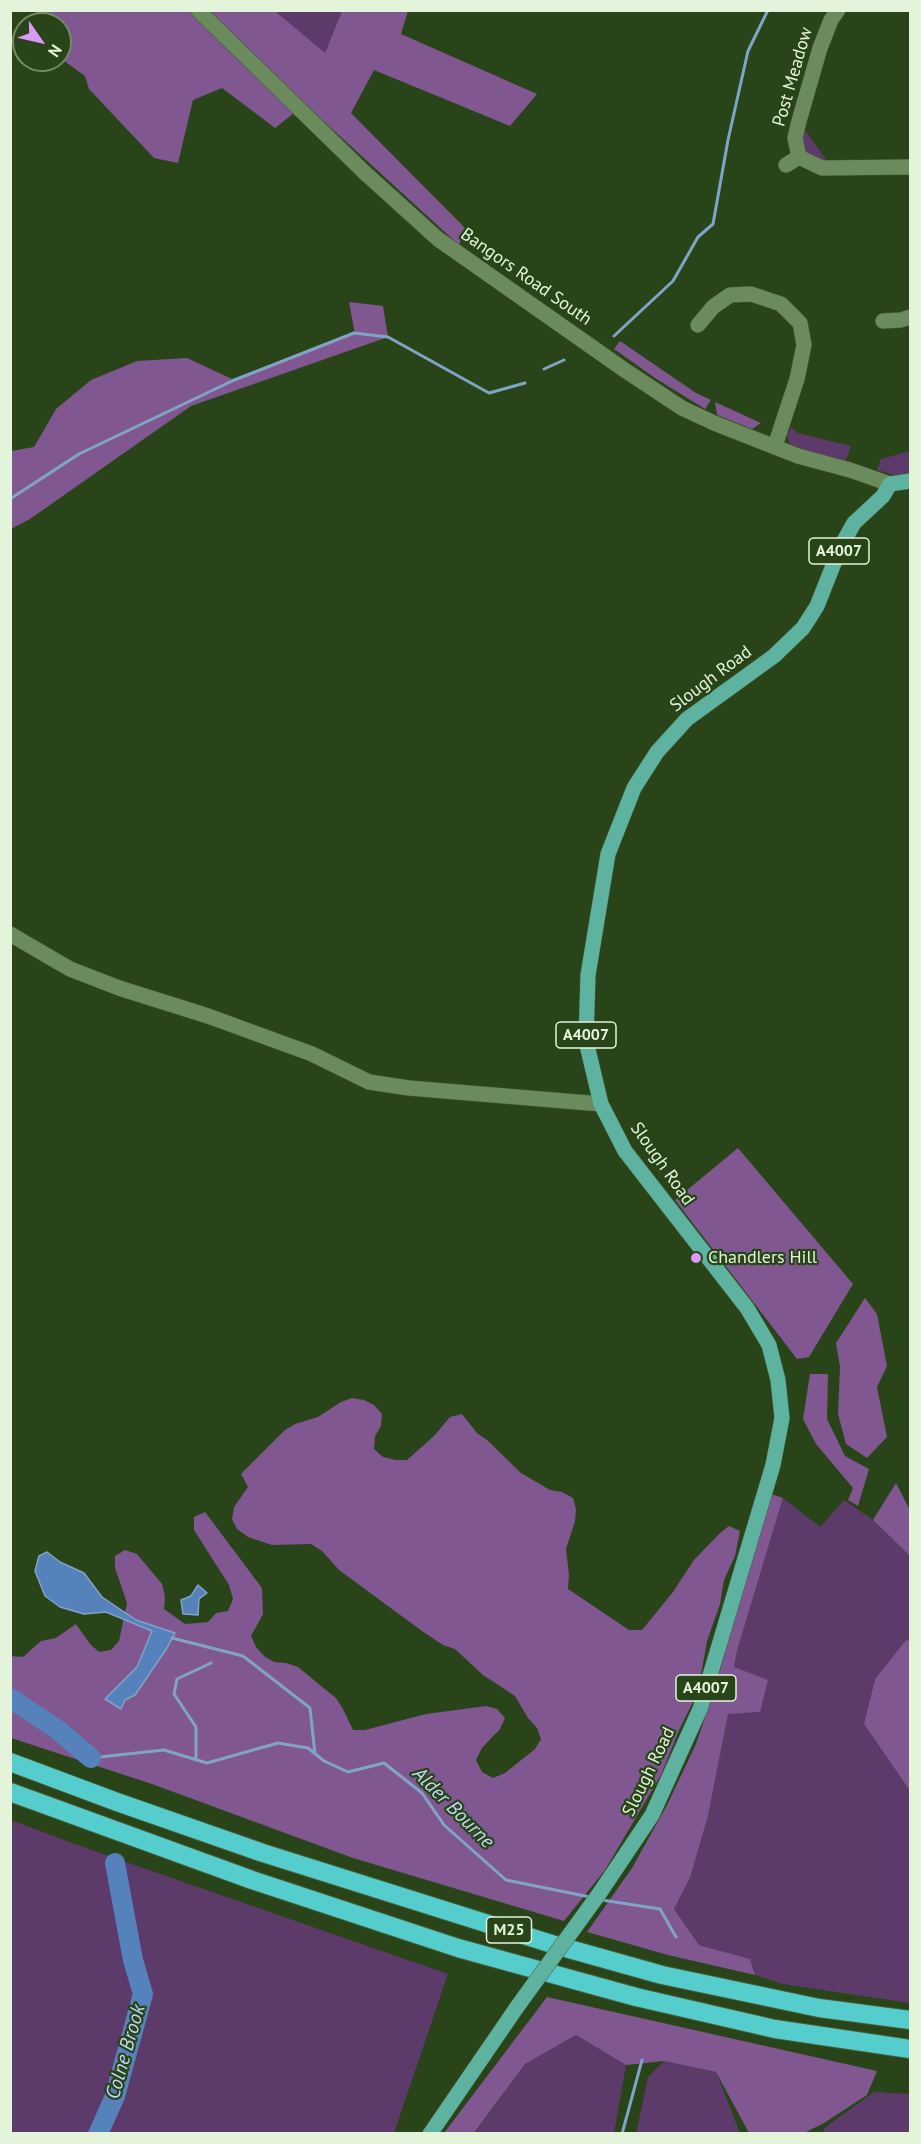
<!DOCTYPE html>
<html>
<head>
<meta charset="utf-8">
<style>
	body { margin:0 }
	#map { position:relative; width:921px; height:2144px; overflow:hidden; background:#284418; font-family:"PT Sans",sans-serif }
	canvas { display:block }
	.frame { position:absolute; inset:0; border:12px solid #e3f4db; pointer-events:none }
	.north { position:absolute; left:12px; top:12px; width:60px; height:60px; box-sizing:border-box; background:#284418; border:2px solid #738a66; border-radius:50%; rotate:124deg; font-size:16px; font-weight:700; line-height:24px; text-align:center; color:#e3f4db }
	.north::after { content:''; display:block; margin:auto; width:21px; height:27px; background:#db9af6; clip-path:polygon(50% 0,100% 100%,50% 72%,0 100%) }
</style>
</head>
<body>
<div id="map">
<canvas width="921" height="2144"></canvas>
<div class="frame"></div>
<div class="north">N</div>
</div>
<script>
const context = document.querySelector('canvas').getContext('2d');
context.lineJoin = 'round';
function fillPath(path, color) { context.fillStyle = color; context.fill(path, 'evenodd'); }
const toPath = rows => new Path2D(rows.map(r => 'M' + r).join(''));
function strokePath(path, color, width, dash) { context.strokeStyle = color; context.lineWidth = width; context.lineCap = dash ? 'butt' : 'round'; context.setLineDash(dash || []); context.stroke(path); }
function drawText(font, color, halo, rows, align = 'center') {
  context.font = font + ' "PT Sans",sans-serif'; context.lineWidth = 4.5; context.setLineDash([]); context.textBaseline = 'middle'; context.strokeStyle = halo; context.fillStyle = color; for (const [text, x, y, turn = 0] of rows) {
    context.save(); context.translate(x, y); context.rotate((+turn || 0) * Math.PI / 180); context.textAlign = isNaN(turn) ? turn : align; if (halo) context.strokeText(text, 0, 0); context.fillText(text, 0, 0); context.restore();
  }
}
const green = toPath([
	[275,11,342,11,325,54],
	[802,126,830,165,807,155,803,147],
	[791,427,798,433,851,446,844,464,793,448,789,442,787,435],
	[910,451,910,473,894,475,877,470,881,459],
	[783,1498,820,1527,844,1500,873,1520,910,1556,910,1642,907,1640,875,1679,864,1724,910,1791,910,2003,782,1984,755,1975,750,1959,699,1945,674,1909,690,1878,708,1816,728,1713,759,1712,734,1667,737,1651],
	[11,1820,83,1847,448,1974,394,2133,11,2133],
	[576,2035,626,2065,614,2133,474,2134,525,2064],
	[664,2061,716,2072,740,2133,636,2134,648,2077],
	[874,2092,910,2094,910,2133,825,2133,823,2129]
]);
const forest = toPath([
	[36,11,198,11,299,109,275,128,222,88,193,100,178,163,154,158,89,89,85,76,60,58,60,24,34,24],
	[210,11,275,11,325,53,342,11,408,11,401,34,537,94,510,126,374,70,351,113,465,228,459,245,320,118],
	[349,302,383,306,388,337,191,406,30,519,11,529,11,451,34,447,56,409,91,380,137,361,187,358,232,379,355,334],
	[620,341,696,393,711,400,705,409,655,378,614,349],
	[715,402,761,423,752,429,717,415],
	[738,1148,853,1284,809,1357,797,1359,675,1200],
	[865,1298,877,1314,887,1366,877,1387,887,1437,867,1458,846,1444,838,1414,840,1367,836,1343],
	[810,1374,828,1374,827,1419,845,1456,869,1469,858,1506,848,1500,853,1488,816,1444,803,1419],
	[352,1398,364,1400,374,1405,382,1414,381,1426,375,1436,374,1449,383,1457,396,1460,407,1460,434,1436,450,1417,462,1414,477,1433,487,1440,521,1473,550,1490,562,1492,573,1498,576,1509,575,1521,566,1549,569,1575,568,1589,629,1630,642,1630,673,1592,694,1560,720,1533,729,1526,740,1531,735,1556,724,1580,720,1604,707,1641,698,1692,680,1728,661,1775,605,1870,564,1921,353,1858,152,1784,11,1738,10,1656,23,1657,41,1641,56,1638,76,1624,90,1644,99,1652,111,1650,119,1641,127,1603,115,1568,115,1556,125,1550,137,1554,162,1584,165,1597,164,1609,185,1624,208,1622,216,1613,228,1611,233,1599,229,1585,194,1530,194,1517,205,1512,262,1588,263,1614,251,1636,256,1647,264,1656,274,1662,286,1663,298,1667,326,1690,336,1698,343,1709,353,1730,365,1730,426,1714,486,1706,497,1709,505,1718,500,1729,482,1748,476,1760,482,1772,493,1778,505,1773,535,1749,541,1739,537,1728,528,1718,515,1696,483,1675,455,1649,443,1645,422,1631,339,1570,322,1551,311,1544,272,1545,248,1537,237,1529,232,1519,234,1507,248,1487,241,1474,285,1430,295,1424,318,1417,341,1402],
	[896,1483,910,1510,910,1556,873,1520],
	[771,1494,783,1498,737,1651,734,1667,768,1680,760,1712,728,1714,708,1816,690,1878,674,1909,699,1945,750,1959,755,1975,668,1955,587,1932,632,1868,667,1805,696,1744,716,1684],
	[907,1639,910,1642,910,1791,864,1724,875,1679],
	[547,1997,877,2071,867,2095,824,2123,804,2133,749,2133,716,2072,664,2061,626,2065,576,2035,525,2064,474,2133,444,2133]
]);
const water = toPath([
	[47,1552,60,1562,84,1573,102,1597,136,1620,175,1633,167,1648,135,1695,125,1700,121,1709,105,1699,137,1667,152,1631,106,1612,84,1614,60,1607,45,1596,35,1571,39,1556,47,1552],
	[198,1585,207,1593,199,1599,198,1615,183,1614,181,1600,191,1596,198,1585]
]);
const stream = toPath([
	[614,336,673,281,698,237,713,224,728,140,748,51,768,10],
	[544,369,564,360],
	[10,499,79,454,232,381,354,333,388,337,489,393,525,383],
	[172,1638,243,1656,310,1708,315,1754],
	[91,1758,164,1750,207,1763,278,1743,308,1748,324,1761,348,1772,384,1763,422,1793,444,1825,506,1880,590,1897],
	[196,1760,196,1727,174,1694,177,1679,211,1663],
	[602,1900,660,1909,676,1937],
	[622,2134,642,2060]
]);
const river = toPath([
	[10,1698,58,1730,91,1758],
	[98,2134,115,2096,143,1994,133,1960,115,1863]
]);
const minor = toPath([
	[198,10,364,172,438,239,626,371,682,408,714,423,798,456,850,470,890,484],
	[838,10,831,20,820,48,799,121,795,138,799,157,822,168,910,167],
	[786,165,799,157],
	[883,321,901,320,910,317],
	[698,325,713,307,730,295,751,294,781,304,800,323,804,345,797,379,775,446],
	[10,934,70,969,119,988,208,1016,312,1054,369,1082,409,1088,601,1104]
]);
const major = toPath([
	[599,1894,652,1815,700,1709,773,1465,782,1418,778,1380,769,1345,747,1308,625,1151,601,1104,586,1041,588,975,608,854,634,788,657,752,687,719,774,656,803,628,817,606,840,548,854,523,883,496,890,484,910,481],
	[430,2134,517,2007]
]);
const highway = toPath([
	[10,1762,117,1802,263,1853,555,1945,662,1975,819,2008,910,2020],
	[10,1792,252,1880,458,1948,636,1997,775,2029,910,2049]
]);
const majorBridge = toPath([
	[517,2007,599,1894]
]);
const markers = [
	[696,1258,6,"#db9af6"]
];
const shields = [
	[839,551,60],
	[586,1035,60],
	[706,1688,60],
	[509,1930,45]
];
const shieldNames = [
	["A4007",839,551],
	["A4007",586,1035],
	["A4007",706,1688],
	["M25",509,1930]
];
const streetNames = [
	["Post Meadow",793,77,-74],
	["Bangors Road South",526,277,35],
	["Slough Road",711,679,-37],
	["Slough Road",662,1164,55],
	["Slough Road",649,1772,-64]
];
const poiNames = [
	["Chandlers Hill",708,1258]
];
const waterNames = [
	["Alder Bourne",453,1808,45],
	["Colne Brook",126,2052,-74]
];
fillPath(green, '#5c3a6a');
fillPath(forest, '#805791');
fillPath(water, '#5682bb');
strokePath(water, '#80a4c5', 1.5);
strokePath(stream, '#80a4c5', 3);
strokePath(river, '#5682bb', 20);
strokePath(minor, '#465f39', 16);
strokePath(major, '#465f39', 16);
strokePath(highway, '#465f39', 20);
strokePath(minor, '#6c8b5d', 15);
strokePath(major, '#5eb3a0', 15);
strokePath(highway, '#55cdcd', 18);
strokePath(majorBridge, '#465f39', 16, []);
strokePath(majorBridge, '#5eb3a0', 15);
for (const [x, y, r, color] of markers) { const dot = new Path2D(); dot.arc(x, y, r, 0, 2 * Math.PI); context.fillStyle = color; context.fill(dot); strokePath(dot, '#284418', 2); }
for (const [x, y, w] of shields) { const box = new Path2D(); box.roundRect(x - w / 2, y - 13, w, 26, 4.5); context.fillStyle = '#284418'; context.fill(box); strokePath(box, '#e3f4db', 1.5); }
drawText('bold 16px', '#e3f4db', null, shieldNames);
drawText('18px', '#e3f4db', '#284418', streetNames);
drawText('18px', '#e3f4db', '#284418', poiNames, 'left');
drawText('italic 20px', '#c0d9f9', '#284418', waterNames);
</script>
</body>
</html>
